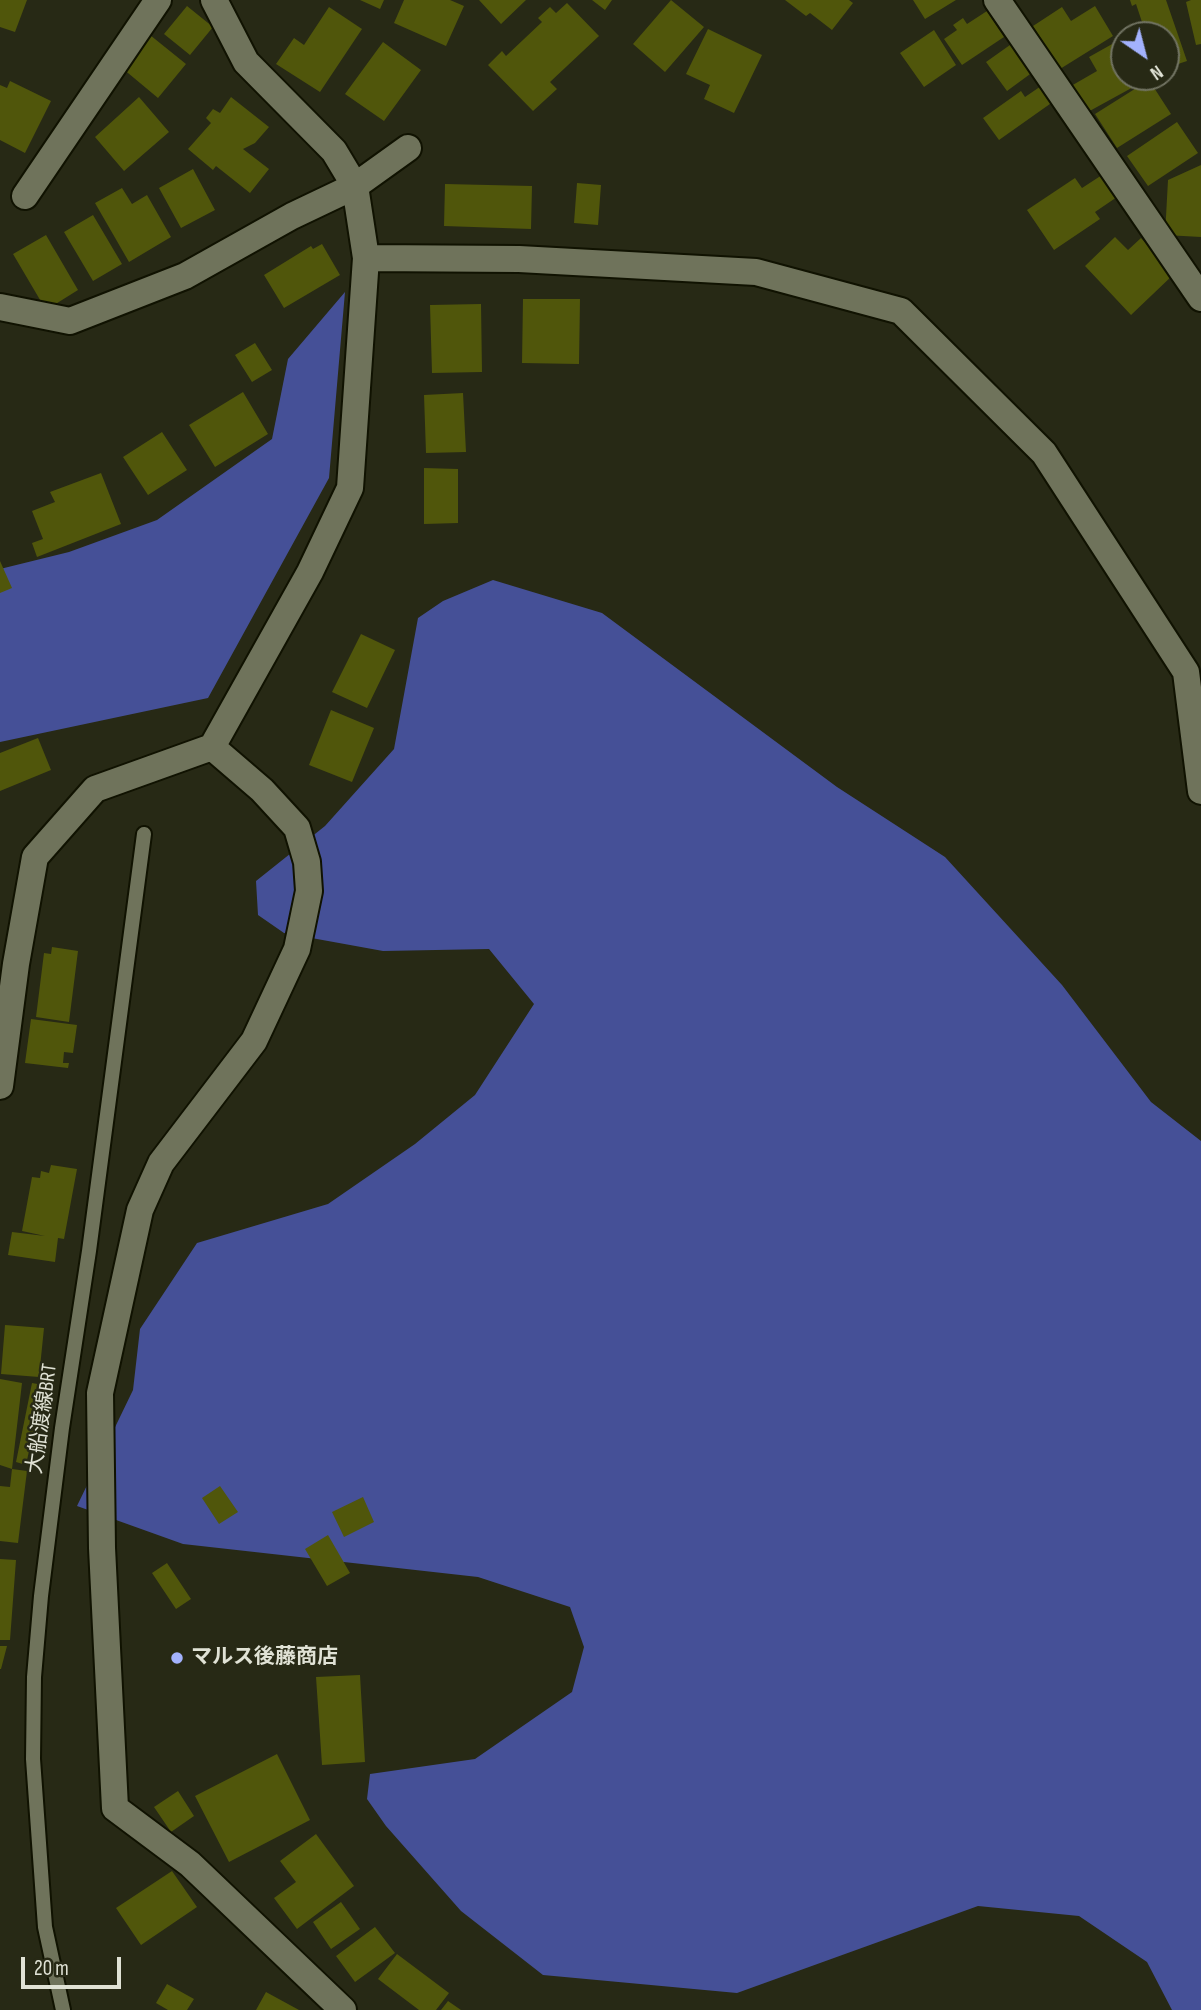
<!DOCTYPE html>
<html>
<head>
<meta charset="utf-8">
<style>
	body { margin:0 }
	#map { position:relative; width:1201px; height:2010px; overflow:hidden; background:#272915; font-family:"Sofia Sans Condensed",sans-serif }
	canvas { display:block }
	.north { position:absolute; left:1110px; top:21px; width:70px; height:70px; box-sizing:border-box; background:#272915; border:2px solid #717362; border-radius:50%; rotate:145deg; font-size:19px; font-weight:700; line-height:28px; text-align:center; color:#e0e2d5 }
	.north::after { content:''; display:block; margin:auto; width:24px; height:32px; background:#a3b2fd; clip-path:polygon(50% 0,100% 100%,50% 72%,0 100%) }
	.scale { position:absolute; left:21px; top:1957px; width:100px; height:32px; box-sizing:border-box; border:4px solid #e0e2d5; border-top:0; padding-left:9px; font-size:21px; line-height:24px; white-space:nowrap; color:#e0e2d5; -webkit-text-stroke:5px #272915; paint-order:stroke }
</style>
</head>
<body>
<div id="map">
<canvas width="1201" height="2010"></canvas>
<div class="north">N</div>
<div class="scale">20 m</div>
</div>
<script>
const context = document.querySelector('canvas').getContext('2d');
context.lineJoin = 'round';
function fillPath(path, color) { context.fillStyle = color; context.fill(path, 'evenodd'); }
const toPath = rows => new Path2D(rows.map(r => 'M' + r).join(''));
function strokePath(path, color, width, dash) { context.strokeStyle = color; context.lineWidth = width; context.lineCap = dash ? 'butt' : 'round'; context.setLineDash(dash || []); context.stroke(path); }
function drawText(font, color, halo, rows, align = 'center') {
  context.font = font + ' "Sofia Sans Condensed","Noto Sans JP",sans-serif'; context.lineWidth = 5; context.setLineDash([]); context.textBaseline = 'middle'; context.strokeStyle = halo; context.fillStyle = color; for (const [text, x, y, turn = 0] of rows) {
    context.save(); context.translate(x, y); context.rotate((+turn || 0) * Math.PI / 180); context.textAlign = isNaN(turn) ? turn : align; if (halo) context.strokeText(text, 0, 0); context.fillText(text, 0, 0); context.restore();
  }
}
const forest = toPath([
	[345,292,329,478,208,698,0,742,0,569,69,552,157,520,272,439,288,359],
	[493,580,602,613,837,787,945,857,1062,985,1151,1102,1201,1141,1201,2010,1172,2010,1147,1962,1079,1916,978,1906,737,1993,543,1975,461,1911,386,1826,367,1799,370,1774,475,1759,572,1692,584,1647,570,1607,478,1577,183,1544,77,1506,133,1390,140,1329,197,1243,328,1204,415,1144,475,1095,534,1004,489,949,383,951,284,933,258,915,256,881,325,826,394,749,418,618,443,601]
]);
const building = toPath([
	[0,0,27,0,15,32,0,27],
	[360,0,384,0,380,9],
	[404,0,450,0,464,6,446,46,394,23],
	[479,0,526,0,501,24],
	[592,0,612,0,605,10],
	[671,0,704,27,665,72,633,44],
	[785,0,849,0,853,3,832,30,810,13,806,16],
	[913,0,956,0,925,19],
	[1130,0,1166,0,1187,61,1166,68,1166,35,1126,35,1144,28,1136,4,1132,6],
	[1191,0,1201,0,1201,44,1196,45,1186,2],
	[567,3,599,36,550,82,557,89,533,111,488,65,502,51,506,56,542,22,538,18,550,7,556,13],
	[187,6,213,27,190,55,164,34],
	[1095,6,1113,36,1060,69,1033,26,1062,7,1071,21],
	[329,7,362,29,320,92,276,64,294,38,304,45],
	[987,11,1004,37,962,65,944,39,957,30,953,25,963,18,967,24],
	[708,29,762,55,734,113,704,99,710,85,686,74],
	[934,30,956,65,924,87,900,53],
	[150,35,186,64,158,98,122,68],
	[1017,40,1037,69,1007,91,986,62],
	[383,42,421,70,384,121,345,94],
	[1114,43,1124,61,1124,77,1132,77,1137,85,1086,113,1071,86,1097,71,1089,57],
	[1149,80,1171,114,1117,148,1095,114],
	[10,81,51,101,25,153,0,140,0,85,7,88],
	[1044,84,1057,99,999,140,983,118,1021,91,1025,97],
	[139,97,169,132,124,171,95,137],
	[231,97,269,127,255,143,243,149,269,169,250,193,216,166,213,170,188,149,211,123,206,118,213,109,220,113],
	[1177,122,1198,153,1148,186,1127,156],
	[1201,165,1201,237,1165,235,1168,180],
	[193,169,215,210,181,228,159,188],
	[1102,175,1117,197,1095,212,1100,219,1054,250,1027,210,1075,178,1082,188],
	[577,183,601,185,598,225,574,223],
	[445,184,532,186,531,229,444,226],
	[122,188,132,204,147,195,171,237,129,262,95,203],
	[93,215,122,264,93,281,64,232],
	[46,235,78,290,46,310,13,254],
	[1115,237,1128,250,1141,238,1174,274,1131,315,1085,266],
	[322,244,340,275,284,308,264,275,311,246,313,249],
	[523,299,580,299,579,364,522,363],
	[481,304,482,372,432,373,430,305],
	[255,343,272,370,252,382,235,355],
	[243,392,268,434,215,467,189,425],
	[463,393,466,452,426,453,424,395],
	[162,432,187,470,148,495,123,457],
	[424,468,458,469,458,523,424,524],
	[101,473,121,524,37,557,32,543,43,539,32,511,55,502,50,492],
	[0,561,12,588,0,593],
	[361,634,395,650,367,708,332,692],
	[331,710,374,728,352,782,309,765],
	[38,738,51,770,0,791,0,753],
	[52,947,78,951,69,1022,36,1017,44,953,51,954],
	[31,1019,77,1025,73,1053,64,1052,63,1063,69,1063,68,1068,25,1063],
	[51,1165,77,1169,64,1239,58,1238,55,1262,8,1255,12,1232,45,1236,22,1231,32,1177,40,1178,41,1171,49,1173],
	[5,1325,44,1328,39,1377,1,1374],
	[0,1379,22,1383,12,1469,27,1471,18,1543,0,1541,0,1486,10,1487,12,1469,0,1465],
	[32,1383,43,1385,26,1465,16,1462],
	[220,1486,238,1512,219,1524,202,1498],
	[363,1497,374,1522,344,1537,332,1512],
	[328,1535,350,1573,327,1586,305,1549],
	[0,1559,16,1560,10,1640,0,1640],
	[167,1563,191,1599,176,1609,152,1573],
	[0,1646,7,1646,1,1669,0,1669],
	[360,1675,365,1762,322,1765,316,1677],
	[277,1754,310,1820,229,1862,195,1796],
	[178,1791,194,1816,171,1832,154,1807],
	[316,1834,354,1886,297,1929,274,1898,296,1882,280,1861],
	[172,1871,197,1907,141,1945,116,1908],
	[341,1902,360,1929,331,1949,313,1922],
	[375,1927,395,1953,355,1982,336,1956],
	[397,1954,449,1993,436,2010,419,2010,378,1979],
	[167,1984,194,1999,187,2010,168,2010,156,2003],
	[266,1992,299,2010,256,2010],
	[448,2001,461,2010,441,2010]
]);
const lane = toPath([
	[63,2010,45,1927,33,1759,34,1677,41,1596,62,1428,89,1251,144,834]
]);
const street = toPath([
	[997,0,1201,298],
	[25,196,158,0],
	[366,258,519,259,756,272,901,311,1044,453,1186,672,1201,791],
	[0,307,70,321,185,276,292,216,355,186,408,148],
	[212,747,262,790,297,828,307,862,309,891,297,949,254,1041,161,1163,140,1210,100,1393,102,1548,115,1808,190,1864,343,2010],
	[0,1086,16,964,35,857,95,789,212,747,310,572,350,488,366,258,355,186,334,151,246,62,214,0]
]);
const markers = [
	[177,1658,7,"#a3b2fd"]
];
const streetNames = [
	["大船渡線BRT",43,1419,-82]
];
const poiNames = [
	["マルス後藤商店",191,1658]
];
fillPath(forest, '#455097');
fillPath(building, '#50560b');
strokePath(lane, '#101201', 18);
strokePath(street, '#101201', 30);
strokePath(lane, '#6f735b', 14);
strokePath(street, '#6f735b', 26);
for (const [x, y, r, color] of markers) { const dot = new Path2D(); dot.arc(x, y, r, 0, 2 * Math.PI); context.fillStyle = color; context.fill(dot); strokePath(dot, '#272915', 2.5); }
drawText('21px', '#e0e2d5', '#272915', streetNames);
drawText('bold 21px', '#e0e2d5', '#272915', poiNames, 'left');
</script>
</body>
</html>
